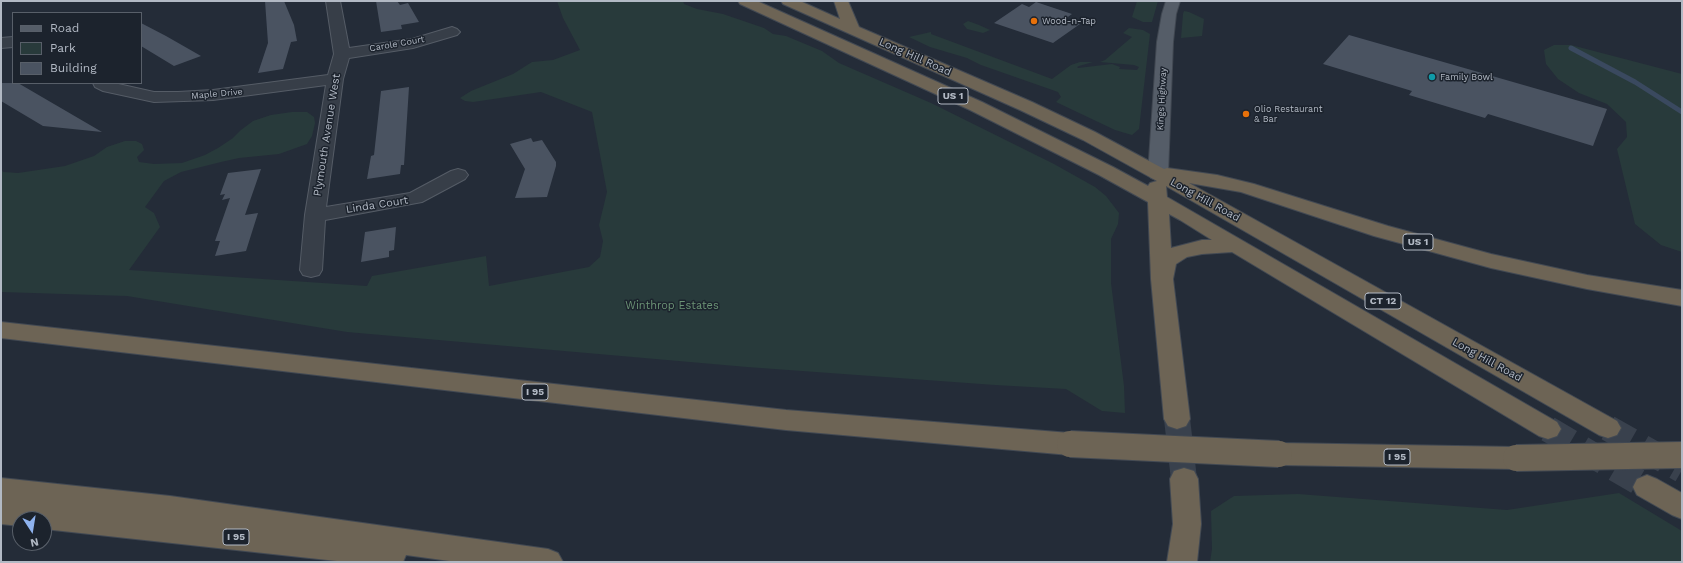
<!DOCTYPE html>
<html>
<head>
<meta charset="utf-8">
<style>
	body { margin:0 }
	#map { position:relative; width:1683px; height:563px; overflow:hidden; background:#242c38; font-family:"Work Sans",sans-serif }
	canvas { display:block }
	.frame { position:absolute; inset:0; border:2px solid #b2b9c4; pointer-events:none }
	.legend { position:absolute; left:12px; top:12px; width:130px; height:72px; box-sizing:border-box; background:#1c232d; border:1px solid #585f69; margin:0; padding:5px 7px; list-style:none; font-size:12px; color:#b2b9c4 }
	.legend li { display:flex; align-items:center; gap:8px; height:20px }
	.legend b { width:20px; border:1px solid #585f69 }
	.north { position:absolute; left:12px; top:511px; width:40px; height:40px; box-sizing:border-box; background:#1c232d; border:1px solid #585f69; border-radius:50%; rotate:168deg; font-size:11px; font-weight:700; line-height:16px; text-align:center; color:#b2b9c4 }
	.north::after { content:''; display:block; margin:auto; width:14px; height:18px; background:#8eb2ee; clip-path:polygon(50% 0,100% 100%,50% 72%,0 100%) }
</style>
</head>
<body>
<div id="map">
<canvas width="1683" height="563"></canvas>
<div class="frame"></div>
<ul class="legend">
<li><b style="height:5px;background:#555d68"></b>Road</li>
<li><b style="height:11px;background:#283a3b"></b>Park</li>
<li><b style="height:11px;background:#4a5361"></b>Building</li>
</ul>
<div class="north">N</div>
</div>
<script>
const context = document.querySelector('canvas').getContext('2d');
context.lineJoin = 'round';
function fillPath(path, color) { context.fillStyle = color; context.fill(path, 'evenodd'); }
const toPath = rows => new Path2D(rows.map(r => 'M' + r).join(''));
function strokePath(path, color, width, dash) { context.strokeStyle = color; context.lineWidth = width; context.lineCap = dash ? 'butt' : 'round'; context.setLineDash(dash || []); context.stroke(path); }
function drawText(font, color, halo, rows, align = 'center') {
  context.font = font + ' "Work Sans",sans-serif'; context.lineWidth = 3; context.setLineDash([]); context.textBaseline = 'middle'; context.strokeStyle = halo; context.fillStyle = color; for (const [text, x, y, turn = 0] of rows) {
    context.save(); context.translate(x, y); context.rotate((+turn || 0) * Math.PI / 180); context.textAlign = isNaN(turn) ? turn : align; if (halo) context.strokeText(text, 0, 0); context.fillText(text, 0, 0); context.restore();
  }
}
const green = toPath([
	[557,1,683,1,684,4,697,9,723,14,764,28,773,34,786,36,822,51,839,63,931,103,1054,164,1095,187,1106,196,1119,213,1118,224,1111,239,1111,283,1124,386,1125,413,1102,411,1066,389,995,385,747,367,347,332,127,296,1,292,1,168,3,172,18,173,65,166,94,156,107,147,125,141,136,141,142,144,144,150,137,157,139,162,154,164,182,163,205,155,218,148,233,138,241,130,253,121,271,115,292,112,307,112,314,117,315,123,312,136,307,144,279,154,239,158,221,162,181,172,164,181,145,207,154,213,160,227,129,270,367,286,372,276,486,256,489,286,589,267,600,257,603,241,599,225,607,192,592,112,541,92,473,102,465,101,460,98,471,91,513,74,532,62,553,60,580,50,563,18],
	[1137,1,1158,1,1152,22,1143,22,1132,17],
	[1184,11,1189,12,1204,19,1202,36,1181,38,1183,14],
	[968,21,979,25,990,30,983,33,967,29,963,24],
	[1129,28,1143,30,1150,34,1139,129,1132,135,1115,130,1056,102,1061,97,1058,92,981,65,967,58,930,47,909,37,931,32,931,34,1052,79,1071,65,1080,62,1093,62,1079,66,1077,67,1078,68,1112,64,1120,67,1119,69,1137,70,1139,67,1134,65,1100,62,1105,60,1132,37,1123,33],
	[1554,45,1571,45,1682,74,1682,252,1661,245,1635,224,1617,149,1627,137,1626,122,1607,104,1579,93,1558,79,1546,64,1544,50],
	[1619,493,1682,531,1682,562,1210,562,1212,549,1211,511,1234,496,1298,494,1507,510]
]);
const stream = toPath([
	[1571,48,1635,82,1682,112]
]);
const building = toPath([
	[265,1,284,1,294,25,297,41,291,42,283,69,258,73,268,43],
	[376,1,397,1,400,5,408,3,419,22,401,25,402,29,381,32],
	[1036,2,1072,14,1065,19,1080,24,1053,43,994,23,1022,4,1029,7],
	[141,23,166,36,201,56,174,66,141,46],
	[1349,35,1440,61,1607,109,1593,146,1488,114,1485,118,1409,95,1412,91,1323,64],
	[1,83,18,83,102,132,43,126,1,101],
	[409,87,404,165,401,165,400,174,367,179,371,156,374,155,381,91],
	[531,138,533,142,542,140,556,162,556,166,547,197,515,198,525,169,510,144],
	[261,169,245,215,258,213,246,251,215,256,220,241,215,241,230,198,222,200,225,194,220,195,228,173],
	[396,227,394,250,389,251,389,257,361,262,365,232]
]);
const highwayTunnel = toPath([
	[1177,419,1184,479],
	[1608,428,1682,470],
	[1548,429,1647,487]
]);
const minor = toPath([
	[326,1,340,1,349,48,412,39,452,27,457,29,460,32,457,35,413,48,349,58,343,79,326,207,410,193,451,171,458,169,465,171,468,175,465,179,422,202,325,220,322,270,319,275,311,277,303,275,300,270,305,215,326,85,213,100,154,102,103,91,95,87,93,83,114,83,154,92,178,92,213,90,328,75,334,54,326,1],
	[13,37,13,47,1,48,1,38,13,37]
]);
const major = toPath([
	[1166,1,1180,1,1176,14,1173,42,1168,174,1165,178,1158,180,1151,178,1148,174,1157,42,1162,14,1166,1]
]);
const highway = toPath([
	[738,1,757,1,982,102,1113,167,1148,186,1150,183,1157,181,1083,140,1020,110,783,4,781,1,800,1,840,19,834,1,848,1,859,27,1032,102,1095,132,1164,169,1167,168,1217,175,1254,184,1388,226,1491,254,1587,275,1682,290,1682,306,1587,289,1491,268,1374,236,1241,192,1189,183,1617,421,1621,428,1617,435,1608,438,1599,435,1166,186,1167,197,1557,422,1561,429,1557,436,1548,439,1539,436,1232,252,1202,254,1187,257,1176,264,1173,279,1190,419,1186,426,1177,429,1168,426,1164,419,1151,279,1148,202,1099,175,970,110,740,4,738,1],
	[1169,214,1180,220,1212,240,1202,240,1171,248,1169,214],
	[1,322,786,410,1070,433,1079,437,1083,444,1079,451,1070,455,786,430,1,338,1,322],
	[1279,443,1516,447,1525,450,1529,458,1525,466,1516,469,1279,465,1270,462,1266,454,1270,446,1279,443],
	[1184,468,1194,471,1198,479,1201,524,1197,562,1167,562,1173,524,1170,479,1174,471,1184,468],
	[1647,475,1657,479,1682,493,1682,519,1672,515,1637,495,1633,487,1637,479,1647,475],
	[1,478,170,496,548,549,558,553,563,562,457,562,406,555,403,562,346,562,44,529,44,519,20,519,20,526,1,524,1,478]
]);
const highwayBridge = toPath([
	[1070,444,1279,454],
	[1516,458,1682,455]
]);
const markers = [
	[1034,21,4,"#e8710a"],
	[1432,77,4,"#0f9aa8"],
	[1246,114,4,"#e8710a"]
];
const farPoinames = [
	["Wood-n-Tap",1042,21],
	["Family Bowl",1440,77],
	["Olio Restaurant",1254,109],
	["& Bar",1254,119]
];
const farStreetnames = [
	["Carole Court",397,44,-10],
	["Maple Drive",217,94,-5],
	["Kings Highway",1162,99,-87]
];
const shields = [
	[953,96,30],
	[1418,242,30],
	[1383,301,36],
	[535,392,26],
	[1397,457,26],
	[236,537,26]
];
const shieldNames = [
	["US 1",953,96],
	["US 1",1418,242],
	["CT 12",1383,301],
	["I 95",535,392],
	["I 95",1397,457],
	["I 95",236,537]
];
const streetNames = [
	["Long Hill Road",915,57,24],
	["Plymouth Avenue West",327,135,-81],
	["Long Hill Road",1205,200,29],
	["Linda Court",377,205,-9],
	["Long Hill Road",1487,360,29]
];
const parkNames = [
	["Winthrop Estates",672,306]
];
fillPath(green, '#283a3b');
strokePath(stream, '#3a495f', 5);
fillPath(building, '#4a5361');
strokePath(highwayTunnel, '#39414d', 26, [26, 13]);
strokePath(minor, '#555c66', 2);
strokePath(major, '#404751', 2);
strokePath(highway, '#424953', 2);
fillPath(minor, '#373e48');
fillPath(major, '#555d68');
fillPath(highway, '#6d6455');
strokePath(highwayBridge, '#424953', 28, []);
strokePath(highwayBridge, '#6d6455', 26);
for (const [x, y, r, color] of markers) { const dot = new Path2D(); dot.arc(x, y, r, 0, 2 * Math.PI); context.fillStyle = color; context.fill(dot); strokePath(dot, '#1c232d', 1.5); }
drawText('9px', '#b2b9c4', '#1c232d', farPoinames, 'left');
drawText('9px', '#b2b9c4', '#1c232d', farStreetnames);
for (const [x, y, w] of shields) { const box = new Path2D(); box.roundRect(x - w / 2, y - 8, w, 16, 3); context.fillStyle = '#1c232d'; context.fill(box); strokePath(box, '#b2b9c4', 1); }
drawText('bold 10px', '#b2b9c4', null, shieldNames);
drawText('11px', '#b2b9c4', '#1c232d', streetNames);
drawText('11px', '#6b9375', '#1c232d', parkNames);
</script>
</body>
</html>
